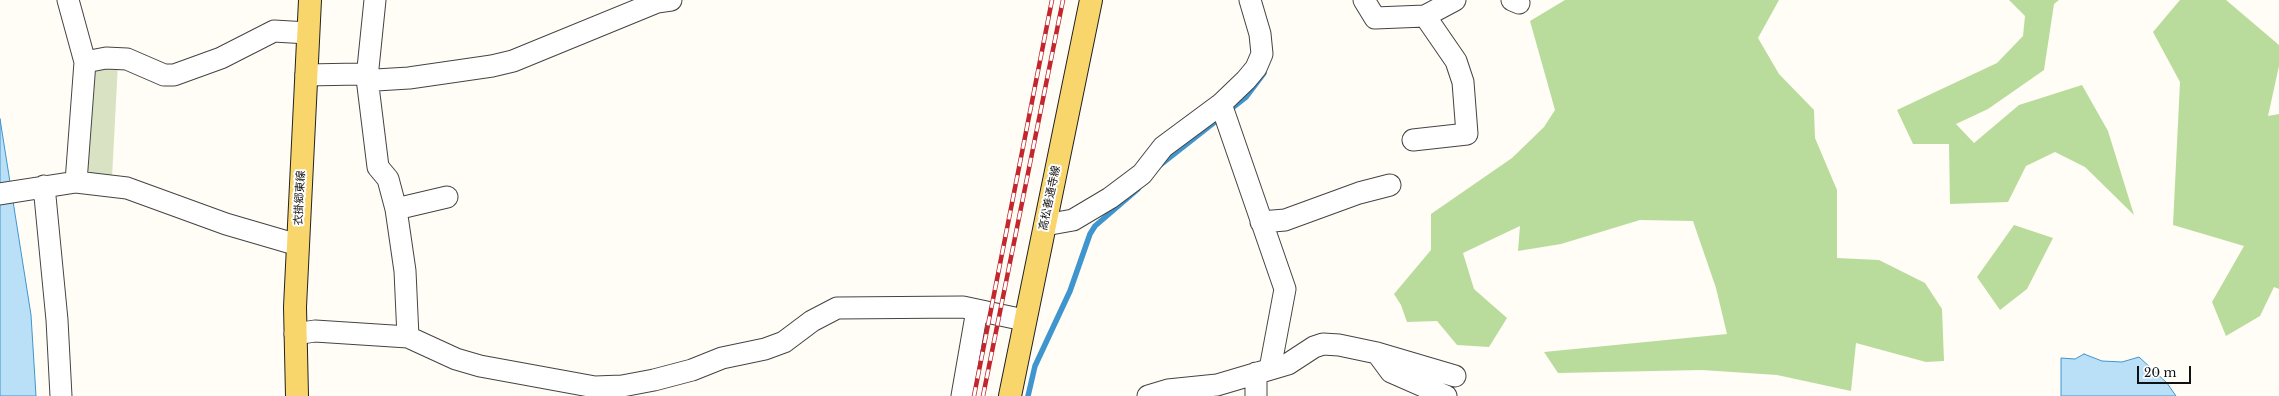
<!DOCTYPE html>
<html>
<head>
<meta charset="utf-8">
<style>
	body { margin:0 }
	#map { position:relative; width:2279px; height:396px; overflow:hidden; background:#fffdf5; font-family:"Libre Baskerville",serif }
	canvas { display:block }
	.scale { position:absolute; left:2137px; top:366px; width:54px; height:18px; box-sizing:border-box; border:2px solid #111; border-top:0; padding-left:5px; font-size:12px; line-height:14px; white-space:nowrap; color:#111; -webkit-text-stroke:3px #fff; paint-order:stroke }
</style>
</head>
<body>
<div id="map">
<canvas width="2279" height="396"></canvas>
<div class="scale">20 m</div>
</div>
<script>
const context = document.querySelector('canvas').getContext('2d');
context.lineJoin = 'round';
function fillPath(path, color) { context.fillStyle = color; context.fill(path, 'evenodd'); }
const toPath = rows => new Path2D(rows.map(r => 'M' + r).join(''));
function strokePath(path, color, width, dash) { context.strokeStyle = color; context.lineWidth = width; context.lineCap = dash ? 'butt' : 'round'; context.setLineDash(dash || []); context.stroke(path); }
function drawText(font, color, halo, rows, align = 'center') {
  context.font = font + ' "Libre Baskerville","Noto Sans JP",serif'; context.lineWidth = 4; context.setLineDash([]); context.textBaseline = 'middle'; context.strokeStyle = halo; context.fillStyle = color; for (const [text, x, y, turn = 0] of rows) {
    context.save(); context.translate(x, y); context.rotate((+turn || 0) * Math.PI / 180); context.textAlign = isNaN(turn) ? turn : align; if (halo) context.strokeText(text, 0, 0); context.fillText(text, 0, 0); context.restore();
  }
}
const forest = toPath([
	[1565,0,1779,0,1758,38,1779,74,1814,110,1815,138,1837,190,1837,258,1879,260,1925,283,1942,309,1944,361,1926,362,1856,343,1851,391,1777,375,1702,370,1558,373,1544,352,1727,334,1716,288,1693,221,1640,220,1561,244,1518,251,1520,226,1463,253,1474,289,1507,318,1489,347,1457,345,1437,321,1407,322,1401,305,1394,294,1431,250,1431,214,1512,158,1544,127,1555,110,1530,21],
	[2009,0,2059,0,2054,4,2044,70,1988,109,1956,124,1974,143,2019,105,2082,85,2108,131,2134,215,2085,167,2055,152,2026,166,2008,202,1950,204,1949,144,1913,144,1897,110,1997,63,2023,36,2025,16],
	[2180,0,2226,0,2279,45,2279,66,2268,116,2279,114,2279,289,2274,287,2260,316,2226,336,2212,302,2244,246,2173,225,2180,82,2153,32],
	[2014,225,2053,238,2027,289,2000,310,1977,277]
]);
const cemetery = toPath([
	[118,63,112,178,84,178,90,65]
]);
const water = toPath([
	[0,119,31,315,36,396,0,396,0,119],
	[2084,354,2102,361,2122,362,2139,357,2167,383,2176,396,2061,396,2061,358,2075,359,2084,354]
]);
const stream = toPath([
	[1227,112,1246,97,1264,73],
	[1160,165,1221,117],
	[1028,396,1035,366,1070,291,1090,234,1095,226,1138,189]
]);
const minor = toPath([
	[68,0,85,62,106,58,127,59,164,75,174,75,221,58,274,31,308,33],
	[375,0,367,78,378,167,388,179,396,209,405,271,408,337],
	[1364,0,1375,18,1425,16,1455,0],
	[1512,0,1519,3],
	[306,75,360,74,376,80,409,78,492,66,513,61,657,2,671,0],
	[1221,104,1285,289,1270,369],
	[1413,140,1467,134,1463,82,1456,61,1425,16],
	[76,182,85,62],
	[44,186,57,320,61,396],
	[0,194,76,182,127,188,226,224,298,245],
	[396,209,447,197],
	[1261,222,1285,220,1359,193,1390,185],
	[1045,225,1073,220,1110,198,1142,174,1163,147,1221,104,1246,80,1256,68,1262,54,1260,34,1250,0],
	[295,334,315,331,408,337,456,359,480,366,595,387,622,386,654,380,692,370,722,358,765,349,784,342,812,321,837,308,963,307,1024,320],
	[1377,353,1391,372,1446,396],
	[962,396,977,310],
	[1148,396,1168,390,1217,385,1288,364,1314,347,1323,344,1339,345,1377,353,1455,376],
	[1256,396,1256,373]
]);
const major = toPath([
	[297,396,295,307,310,0],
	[1010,396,1091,0]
]);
const rail = toPath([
	[974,396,1052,0],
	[983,396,1063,0]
]);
const streetNames = [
	["衣掛郷東線",300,198,-87],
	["高松善通寺線",1050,198,-78]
];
fillPath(forest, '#b9dc9c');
fillPath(cemetery, '#d9e3c4');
fillPath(water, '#b9e0f7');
strokePath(water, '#3f96cf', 1);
strokePath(stream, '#3f96cf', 5.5);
strokePath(minor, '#444', 23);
strokePath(major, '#222', 24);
strokePath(minor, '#fff', 21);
strokePath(major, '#f9d66b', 22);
strokePath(rail, '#c4262e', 4.5);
strokePath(rail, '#fff', 3, [9]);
drawText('11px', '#111', '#fff', streetNames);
</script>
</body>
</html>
